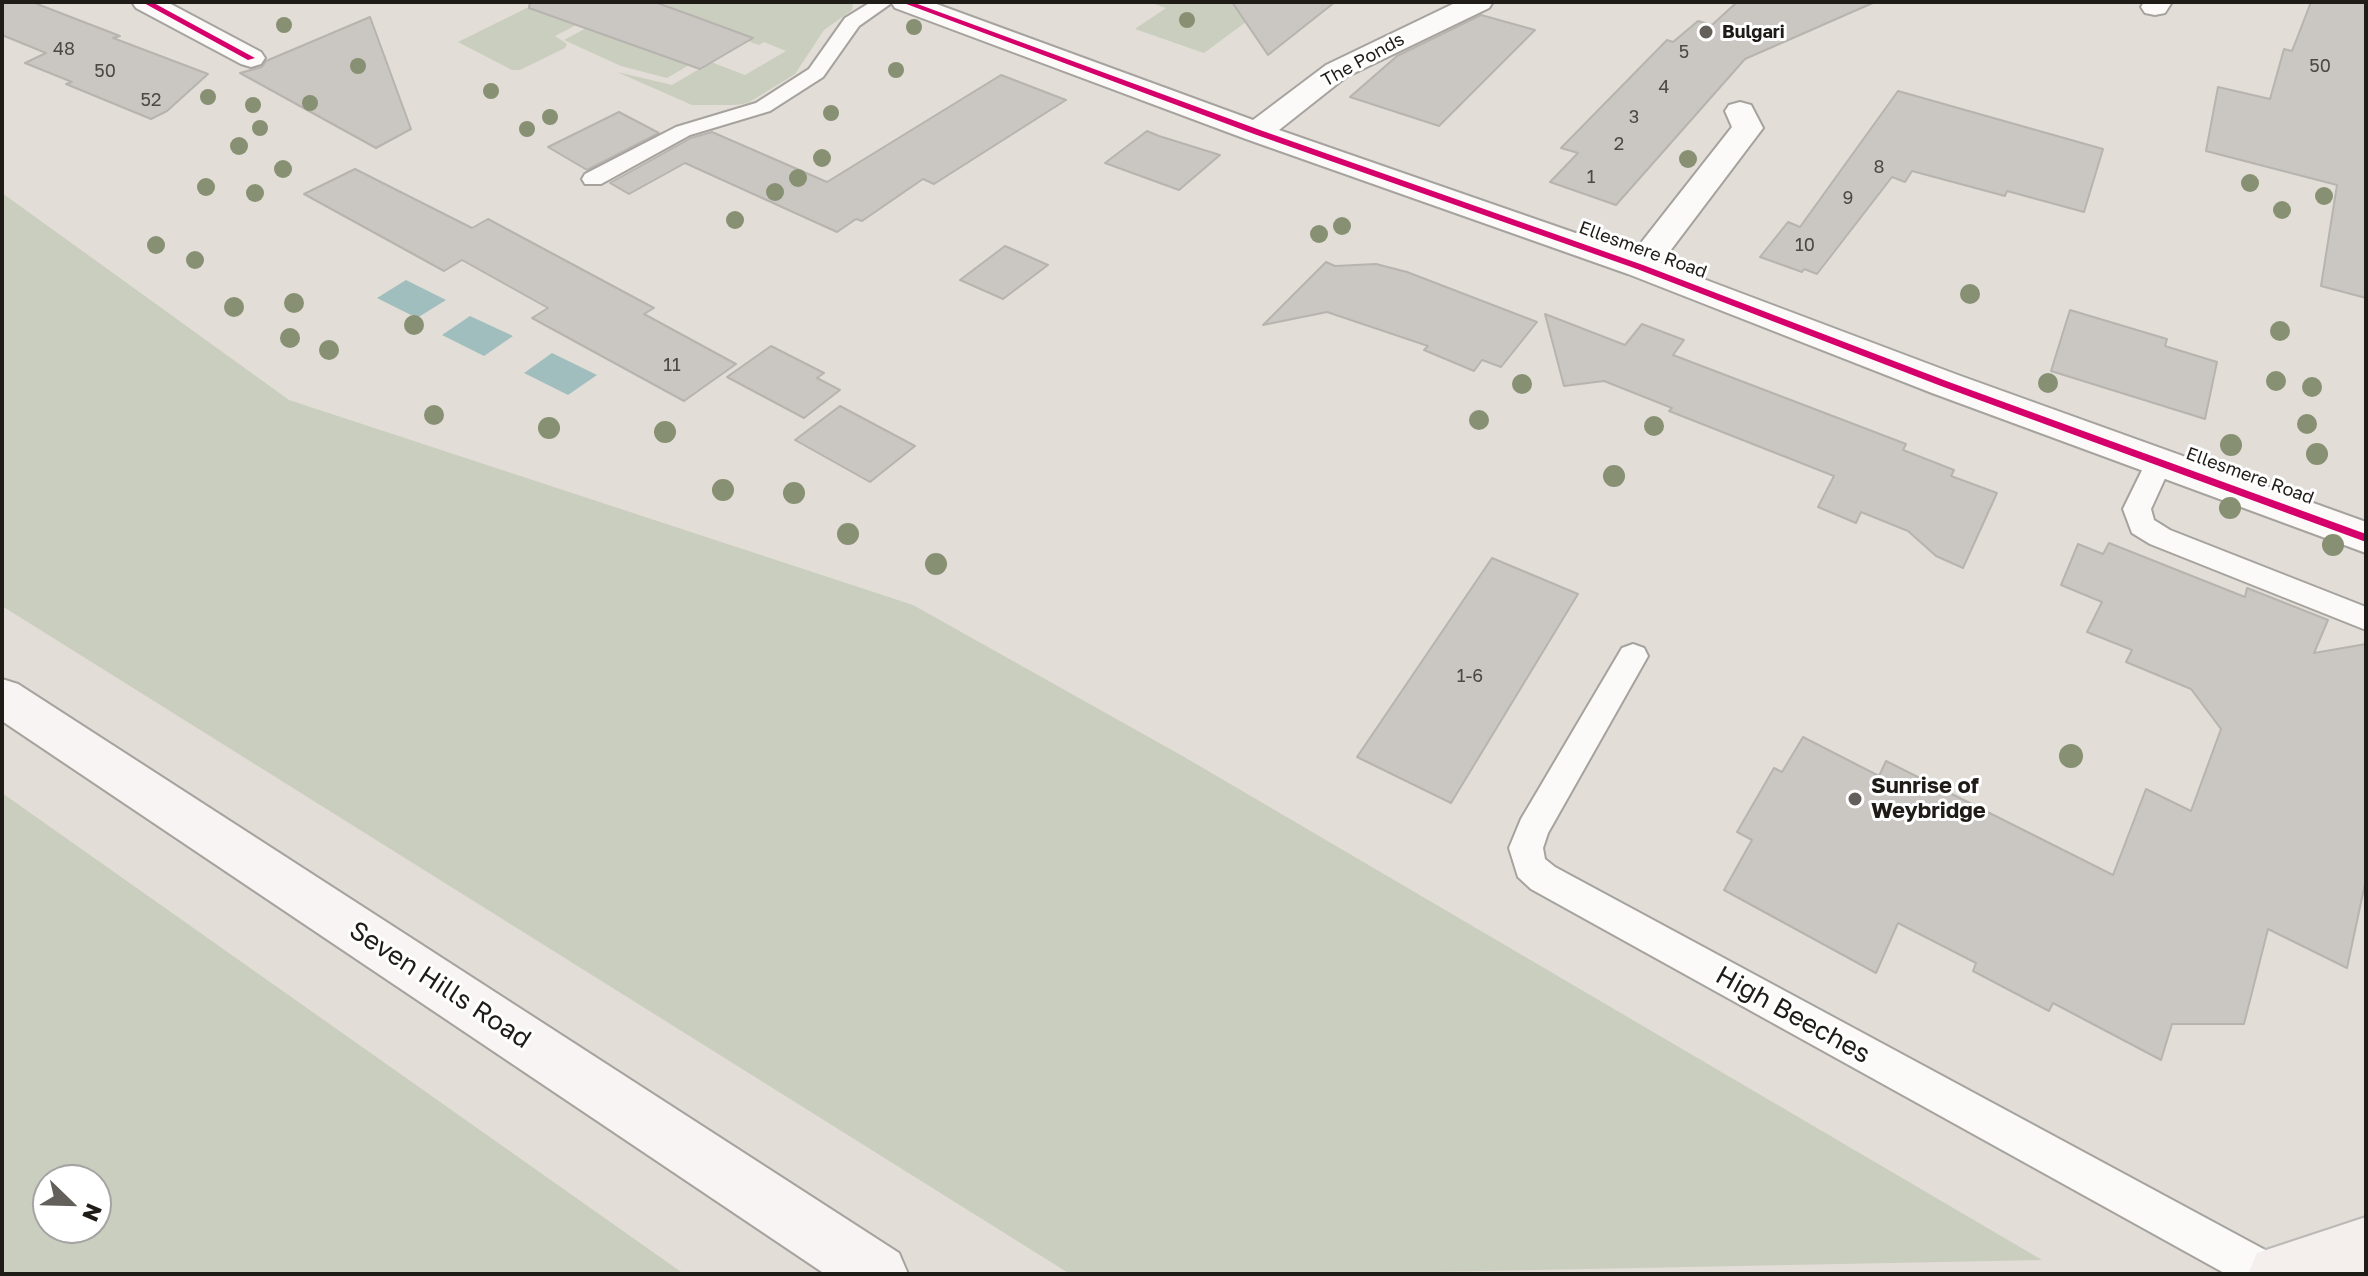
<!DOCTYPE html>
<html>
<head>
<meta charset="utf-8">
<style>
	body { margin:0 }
	#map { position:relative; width:2368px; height:1276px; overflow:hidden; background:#e2ddd7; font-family:"Golos Text",sans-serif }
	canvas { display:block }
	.frame { position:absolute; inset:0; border:4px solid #1f1c18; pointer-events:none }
	.north { position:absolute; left:32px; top:1164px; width:80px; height:80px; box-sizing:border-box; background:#fff; border:2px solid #a5a4a3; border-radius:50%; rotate:113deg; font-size:22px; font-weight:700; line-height:32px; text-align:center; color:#1f1c18 }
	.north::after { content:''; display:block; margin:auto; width:28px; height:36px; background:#63605b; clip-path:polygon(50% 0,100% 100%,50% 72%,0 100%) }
</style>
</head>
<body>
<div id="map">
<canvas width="2368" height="1276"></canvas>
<div class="frame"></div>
<div class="north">N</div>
</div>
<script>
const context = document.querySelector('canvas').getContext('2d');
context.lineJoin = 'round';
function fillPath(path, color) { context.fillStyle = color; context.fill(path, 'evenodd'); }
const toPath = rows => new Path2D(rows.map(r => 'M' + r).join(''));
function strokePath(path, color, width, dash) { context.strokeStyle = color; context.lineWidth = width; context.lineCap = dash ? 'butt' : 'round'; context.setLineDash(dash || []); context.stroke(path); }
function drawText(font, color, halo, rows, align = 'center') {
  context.font = font + ' "Golos Text",sans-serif'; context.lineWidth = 6; context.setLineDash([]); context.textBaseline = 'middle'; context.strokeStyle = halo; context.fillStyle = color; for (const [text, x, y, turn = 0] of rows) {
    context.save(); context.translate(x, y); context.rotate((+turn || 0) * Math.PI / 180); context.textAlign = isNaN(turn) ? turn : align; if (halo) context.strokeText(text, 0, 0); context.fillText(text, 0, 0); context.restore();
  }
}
const green = toPath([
	[539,2,582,22,555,36,567,44,565,48,520,70,512,70,458,42],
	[660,2,853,2,852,10,824,30,795,74,748,103,736,105,692,105,617,72,672,85,711,62,745,75,786,51,764,42,759,45,725,33,689,65,667,78,621,66,564,40,603,19,635,31,676,9],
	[1149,2,1273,2,1204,53,1135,29,1166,8],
	[2,193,289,400,913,605,1186,758,2042,1260,1332,1274,1070,1274,2,606],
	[2,793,684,1274,2,1274],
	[96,1180,96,1228,48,1228,48,1180]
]);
const water = toPath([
	[406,280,446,300,417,318,377,298],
	[470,316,513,336,484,356,442,335],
	[552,353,597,375,568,395,524,373]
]);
const building = toPath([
	[2,2,32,2,120,36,113,38,208,74,167,111,151,119,66,84,72,82,25,63,46,53,2,35,2,2],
	[530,2,655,2,753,38,700,69,529,8,530,2],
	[1232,2,1335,2,1268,55,1232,2],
	[1737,2,1875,2,1745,59,1616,205,1550,182,1578,153,1561,148,1667,40,1673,42,1698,21,1712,25,1737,2],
	[2311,2,2366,2,2366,298,2321,286,2337,185,2206,151,2218,87,2270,99,2284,49,2292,51,2311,2],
	[1481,15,1535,30,1439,126,1350,97,1397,56,1481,15],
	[370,17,411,129,376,148,240,73,262,67,266,61,370,17],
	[1001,75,1066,100,934,184,923,179,862,221,856,219,837,232,685,163,629,194,610,183,691,138,712,132,827,182,1001,75],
	[1898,91,2103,149,2084,212,2007,191,2005,196,1912,171,1905,182,1892,177,1817,274,1804,269,1802,272,1760,257,1788,222,1800,227,1898,91],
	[619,112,659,133,587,170,548,147,619,112],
	[1147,131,1159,136,1220,155,1179,190,1105,163,1147,131],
	[355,169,472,228,488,219,654,308,644,314,736,364,684,401,532,318,548,308,462,260,444,271,304,194,355,169],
	[1005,246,1048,265,1003,299,960,280,1005,246],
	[1326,262,1335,266,1376,264,1407,272,1537,322,1501,367,1482,360,1474,371,1424,350,1428,346,1327,312,1263,325,1326,262],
	[2070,310,2167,339,2165,346,2217,362,2205,419,2051,371,2070,310],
	[1545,314,1625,345,1642,324,1684,340,1673,355,1906,444,1903,450,1954,470,1951,476,1997,493,1963,568,1936,556,1908,531,1861,512,1856,523,1818,507,1834,476,1669,411,1672,408,1604,381,1564,386,1545,314],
	[771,346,824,373,817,378,840,390,804,418,727,377,771,346],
	[840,406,915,446,870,482,795,440,840,406],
	[2109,543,2245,597,2247,588,2328,620,2314,653,2366,644,2366,879,2347,968,2268,929,2244,1024,2172,1024,2161,1060,2053,1003,2049,1011,1973,971,1976,963,1898,923,1876,973,1724,890,1752,840,1737,832,1774,768,1782,772,1803,737,1879,776,1886,761,2113,875,2146,789,2191,811,2221,729,2191,689,2126,662,2132,650,2087,632,2102,602,2061,585,2078,544,2103,554,2109,543],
	[1492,558,1578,594,1451,803,1357,757,1492,558]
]);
const service = toPath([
	[871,2,893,2,859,26,823,77,770,111,690,135,601,184,585,184,582,179,585,174,676,127,756,103,809,69,845,18,871,2],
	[2159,454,2169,456,2172,463,2151,509,2154,520,2170,530,2366,607,2366,630,2150,544,2132,533,2123,509,2149,456,2159,454],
	[1633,644,1644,648,1648,656,1548,833,1543,848,1545,859,1555,867,2282,1259,2288,1274,2226,1274,1531,889,1518,877,1509,848,1521,819,1622,648,1633,644]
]);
const minor = toPath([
	[132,2,167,2,261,52,265,58,261,64,251,67,241,64,136,8,132,2],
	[891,2,931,2,1253,120,1326,65,1457,2,1493,2,1489,8,1346,77,1279,130,1633,253,1732,127,1725,111,1729,105,1740,102,1751,105,1763,128,1661,263,1958,375,2366,522,2366,553,1932,393,1628,274,1246,139,895,8,891,2],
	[2144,2,2172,2,2165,13,2155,15,2145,13,2141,7,2144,2]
]);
const secondary = toPath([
	[2,679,18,684,899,1253,908,1274,825,1274,2,721,2,679]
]);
const primary = toPath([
	[2366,1217,2366,1274,2248,1274,2257,1253,2366,1217]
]);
const cycleway = toPath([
	[142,2,152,2,255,58,248,60,142,2],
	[901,2,912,2,1260,130,1643,265,1949,382,2366,534,2366,542,1941,386,1637,269,1254,134,901,2]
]);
const trees = [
	[1187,20,8],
	[284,25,8],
	[914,27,8],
	[358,66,8],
	[896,70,8],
	[491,91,8],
	[208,97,8],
	[310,103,8],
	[253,105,8],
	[831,113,8],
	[550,117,8],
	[260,128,8],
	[527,129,8],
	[239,146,9],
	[822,158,9],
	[1688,159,9],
	[283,169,9],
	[798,178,9],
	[2250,183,9],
	[206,187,9],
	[775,192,9],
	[255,193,9],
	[2324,196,9],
	[2282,210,9],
	[735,220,9],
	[1342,226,9],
	[1319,234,9],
	[156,245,9],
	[195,260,9],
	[1970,294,10],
	[294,303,10],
	[234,307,10],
	[414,325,10],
	[2280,331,10],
	[290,338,10],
	[329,350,10],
	[2276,381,10],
	[2048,383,10],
	[1522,384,10],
	[2312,387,10],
	[434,415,10],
	[1479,420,10],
	[2307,424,10],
	[1654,426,10],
	[549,428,11],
	[665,432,11],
	[2231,445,11],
	[2317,454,11],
	[1614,476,11],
	[723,490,11],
	[794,493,11],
	[2230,508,11],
	[848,534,11],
	[2333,545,11],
	[936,564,11],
	[2071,756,12]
];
const markers = [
	[1706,32,8,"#63605b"],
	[1855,799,8,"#63605b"]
];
const farPoinames = [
	["Bulgari",1722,32]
];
const numberNames = [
	["48",64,49],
	["5",1684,52],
	["50",2320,66],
	["50",105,71],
	["4",1664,87],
	["52",151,100],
	["3",1634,117],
	["2",1619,144],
	["8",1879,167],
	["1",1591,177],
	["9",1848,198],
	["10",1805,245],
	["11",672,365],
	["1-6",1470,676]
];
const farStreetnames = [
	["The Ponds",1363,60,-29],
	["Ellesmere Road",1643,250,20],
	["Ellesmere Road",2250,476,20]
];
const poiNames = [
	["Sunrise of",1871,786],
	["Weybridge",1871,811]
];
const nearStreetnames = [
	["Seven Hills Road",440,985,33],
	["High Beeches",1793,1015,29]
];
fillPath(green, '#cacebe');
fillPath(water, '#a0bebd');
fillPath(building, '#cac6c1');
strokePath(building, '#b7b3af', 2);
strokePath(service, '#a6a29d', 4);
strokePath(minor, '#a6a29d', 4);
strokePath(secondary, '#a6a29d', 4);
strokePath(primary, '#bbb9b6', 4);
fillPath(service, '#fbfaf9');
fillPath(minor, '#fbfaf9');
fillPath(secondary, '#f7f4f3');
fillPath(primary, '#f4efed');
fillPath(cycleway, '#d6006c');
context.fillStyle = '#879072';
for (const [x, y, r] of trees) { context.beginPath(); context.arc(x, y, r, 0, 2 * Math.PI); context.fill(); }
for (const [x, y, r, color] of markers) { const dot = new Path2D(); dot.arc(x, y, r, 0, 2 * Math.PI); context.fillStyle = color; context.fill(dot); strokePath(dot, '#fff', 3); }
drawText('bold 18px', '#1f1c18', '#fff', farPoinames, 'left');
drawText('18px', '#4c4844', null, numberNames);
drawText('18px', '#1f1c18', '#fff', farStreetnames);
drawText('bold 22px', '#1f1c18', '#fff', poiNames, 'left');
drawText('26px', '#1f1c18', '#fff', nearStreetnames);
</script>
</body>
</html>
